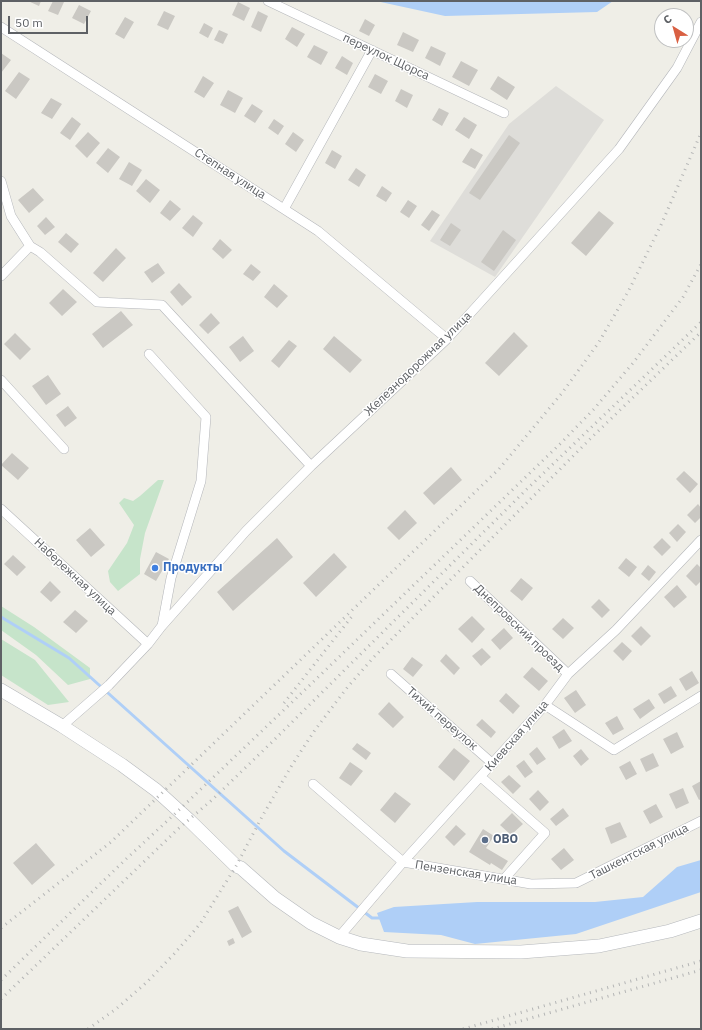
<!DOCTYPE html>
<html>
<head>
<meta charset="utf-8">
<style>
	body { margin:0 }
	#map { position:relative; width:702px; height:1030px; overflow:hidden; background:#efeee7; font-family:"IBM Plex Sans",sans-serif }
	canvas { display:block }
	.frame { position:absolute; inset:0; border:2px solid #5e6165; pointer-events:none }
	.north { position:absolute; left:654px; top:8px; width:40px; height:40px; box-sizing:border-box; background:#fff; border:1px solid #bfc0c1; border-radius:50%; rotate:323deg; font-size:11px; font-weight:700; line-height:16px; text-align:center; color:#5e6165 }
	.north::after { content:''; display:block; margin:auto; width:14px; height:18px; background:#d96043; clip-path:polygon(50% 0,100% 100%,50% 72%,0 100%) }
	.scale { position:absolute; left:8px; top:16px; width:80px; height:18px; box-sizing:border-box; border:2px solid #5e6165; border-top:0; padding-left:5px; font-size:12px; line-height:14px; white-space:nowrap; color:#5e6165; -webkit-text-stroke:3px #fff; paint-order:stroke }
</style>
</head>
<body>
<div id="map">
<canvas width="702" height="1030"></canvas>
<div class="frame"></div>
<div class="north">С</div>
<div class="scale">50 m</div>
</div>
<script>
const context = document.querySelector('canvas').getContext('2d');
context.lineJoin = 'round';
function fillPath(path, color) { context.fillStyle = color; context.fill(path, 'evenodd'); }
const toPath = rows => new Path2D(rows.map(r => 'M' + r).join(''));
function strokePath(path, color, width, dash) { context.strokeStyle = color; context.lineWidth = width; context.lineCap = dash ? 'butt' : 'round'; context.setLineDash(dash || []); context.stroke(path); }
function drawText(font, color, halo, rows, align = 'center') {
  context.font = font + ' "IBM Plex Sans",sans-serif'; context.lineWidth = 3; context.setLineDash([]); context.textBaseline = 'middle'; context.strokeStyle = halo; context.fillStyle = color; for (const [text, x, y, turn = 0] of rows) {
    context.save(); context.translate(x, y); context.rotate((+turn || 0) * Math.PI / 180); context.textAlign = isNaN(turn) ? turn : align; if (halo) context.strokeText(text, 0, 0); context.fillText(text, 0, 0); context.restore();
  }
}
const industrial = toPath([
	[556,86,604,120,495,277,430,241,509,124]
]);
const green = toPath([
	[158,480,164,480,145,533,140,559,140,574,118,591,110,582,108,571,127,543,134,525,119,503,124,498,133,501,140,496],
	[1,606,34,627,90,668,90,679,68,685,36,655,1,630],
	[1,639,35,660,69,702,48,705,1,675]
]);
const water = toPath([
	[376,1,613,1,597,12,445,16],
	[701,860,701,892,576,934,475,944,441,935,384,932,377,913,394,907,477,902,595,902,643,897,677,867]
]);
const stream = toPath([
	[1,617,69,658,284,851,372,918,383,918]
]);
const building = toPath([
	[28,1,41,1,39,6],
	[53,1,61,1,64,2,58,15,48,11],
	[238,2,250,8,244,21,232,15],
	[79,5,91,11,84,24,72,18],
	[164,11,175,16,168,30,157,25],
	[258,11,268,16,261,32,251,27],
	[125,17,134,22,124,39,115,34],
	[365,19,375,25,369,36,359,31],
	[204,23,213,28,208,38,199,33],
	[292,27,305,34,297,47,285,39],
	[219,30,228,34,223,44,214,40],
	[403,32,419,40,413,52,397,45],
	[314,45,328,52,321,65,307,57],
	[431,46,446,53,440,66,425,58],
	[1,53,11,60,1,73],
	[342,56,353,63,347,75,335,68],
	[461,61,478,70,469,86,452,77],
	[19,72,30,79,16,99,5,91],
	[375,74,388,81,381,94,368,87],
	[203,76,214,83,204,98,194,92],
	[498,76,515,87,507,100,490,89],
	[401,89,413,95,407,108,395,101],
	[228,90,243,98,235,113,220,105],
	[51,98,62,104,52,119,41,113],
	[252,104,263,111,255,123,244,116],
	[439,108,449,113,442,126,432,120],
	[72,117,81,124,70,140,60,133],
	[464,117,477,125,469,139,455,130],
	[274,119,284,126,278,135,268,128],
	[88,132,100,143,87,158,75,146],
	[293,132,304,140,296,152,285,144],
	[509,135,520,143,480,200,469,193],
	[108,148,120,157,108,173,96,163],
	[471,148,483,155,475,169,462,162],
	[332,150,342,156,335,169,325,163],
	[129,162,142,170,132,186,119,179],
	[356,168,366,175,359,187,348,180],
	[146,179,160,190,150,203,136,191],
	[382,186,392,193,386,202,376,196],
	[33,188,44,200,29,213,18,200],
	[170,200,181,209,170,221,160,213],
	[408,200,417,206,409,218,400,212],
	[432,210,440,215,429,231,421,225],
	[599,211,614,223,586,256,571,243],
	[193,215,203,223,193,237,182,228],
	[46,217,55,227,45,235,37,226],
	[451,223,461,230,450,246,440,240],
	[503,230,516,240,494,271,481,262],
	[66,233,79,244,71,253,58,242],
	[220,239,232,250,223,259,212,249],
	[116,248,126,258,103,282,93,273],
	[158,263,165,273,152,283,144,272],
	[251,264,261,272,253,281,243,274],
	[179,283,192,297,182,306,170,292],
	[274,284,288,296,277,308,264,297],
	[63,289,77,302,62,316,49,303],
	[121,311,133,325,103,348,92,334],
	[211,313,220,323,208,334,199,325],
	[514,332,528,346,499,376,485,363],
	[15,333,31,349,20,360,4,344],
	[243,336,254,351,240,362,229,347],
	[334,336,362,360,350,373,323,349],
	[289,340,297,346,279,368,271,361],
	[48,375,61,394,46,405,32,386],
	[68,406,77,418,65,427,56,415],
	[12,453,29,468,18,480,1,465],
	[451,467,462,480,434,505,423,493],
	[684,471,698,484,690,493,676,479],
	[698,504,701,508,701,517,695,523,687,515],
	[405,510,417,523,399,540,387,528],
	[678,524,686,532,677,542,669,533],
	[90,528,105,545,91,557,76,540],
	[277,538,293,557,233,611,217,592],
	[662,538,671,547,662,556,653,547],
	[156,552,169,559,156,581,144,574],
	[334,553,347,567,316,597,303,583],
	[13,555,26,567,17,576,4,564],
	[626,558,637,567,629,577,618,568],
	[697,564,701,568,701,581,696,586,686,576],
	[648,565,656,572,649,581,641,574],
	[521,578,533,588,522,601,510,591],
	[50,581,61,592,51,602,40,592],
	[677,585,687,597,674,608,664,597],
	[599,599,610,610,602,618,591,607],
	[75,610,88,621,76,633,63,622],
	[472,616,485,629,472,643,458,629],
	[563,618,574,628,563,639,552,629],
	[641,626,651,636,641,646,631,636],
	[504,628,513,638,500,650,491,640],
	[622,642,632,651,623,661,613,651],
	[482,648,491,657,481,666,472,656],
	[446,654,460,668,454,675,440,661],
	[412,657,423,665,413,677,403,669],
	[532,667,548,681,539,691,523,677],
	[692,671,699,683,686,691,679,679],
	[671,686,677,696,664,704,658,694],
	[576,690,586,705,575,713,564,698],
	[506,693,520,706,513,714,499,701],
	[649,699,655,708,640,719,633,709],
	[389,702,404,717,393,728,378,714],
	[617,716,624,729,613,735,605,723],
	[482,719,496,732,491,738,476,725],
	[564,729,572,741,559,749,552,737],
	[677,732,684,747,671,754,663,739],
	[357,743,371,753,366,760,352,749],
	[537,747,546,759,537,765,529,754],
	[454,748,470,761,454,781,438,767],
	[581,749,589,759,581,766,573,756],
	[653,753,659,766,646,772,640,759],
	[524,760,533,772,525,778,516,766],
	[630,761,637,774,626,780,619,767],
	[350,762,363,771,351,786,339,778],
	[509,775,521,786,513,794,501,782],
	[701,781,701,799,699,800,692,786],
	[683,788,689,803,676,809,669,794],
	[538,790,549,802,540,811,529,799],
	[395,792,411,804,395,823,380,810],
	[656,804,663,817,650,824,643,811],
	[563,808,569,816,556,826,550,819],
	[512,813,523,824,511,835,500,825],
	[620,822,627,837,611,844,605,828],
	[456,825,466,834,454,846,445,837],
	[483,829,494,836,486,848,508,861,502,870,491,863,490,865,469,852],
	[36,843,55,865,32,885,13,863],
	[564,848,574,860,561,870,551,859],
	[238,906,252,932,242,938,228,911],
	[233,938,235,943,229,946,227,941]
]);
const minor = toPath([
	[268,1,504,113],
	[1,27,318,231,447,339],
	[1,181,11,216,30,246,40,252,97,302,162,305,311,466],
	[284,209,372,50],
	[1,276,30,246],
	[149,354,206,417,201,481,171,578,162,626],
	[1,380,64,449],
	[1,509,148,644],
	[470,581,568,674],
	[391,674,493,764],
	[545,705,614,750,701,696],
	[62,726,109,685,148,644,161,627,246,531,311,466,447,339,619,149,677,68,701,22],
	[481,777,545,833,504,879],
	[313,784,403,862,531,884,576,883,701,821],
	[339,937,403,862,545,705,568,674,616,630,701,540]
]);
const secondary = toPath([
	[1,690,62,726,122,765,156,790,189,820,236,866,241,868,275,898,311,923,339,937,361,944,407,951,521,952,599,946,670,931,701,921]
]);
const rail = toPath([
	[284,703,353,615],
	[1,928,111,842,499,469,562,393,599,342,629,290,661,225,701,133],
	[1,980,125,860,179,810,310,685,561,443,594,409,633,363,683,297,701,264],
	[1,999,178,829,213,799,273,741,527,489,701,322],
	[88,1029,116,1009,147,982,174,954,200,924,236,866,263,815,292,765,315,730,346,689,372,659,590,439,701,332],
	[463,1029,701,961],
	[492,1029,701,970]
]);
const markers = [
	[155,568,4,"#3f7fe0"],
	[485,840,4,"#5c6f8a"]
];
const streetNames = [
	["переулок Щорса",386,57,25],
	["Степная улица",230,174,33],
	["Железнодорожная улица",418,364,-44],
	["Набережная улица",75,577,43],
	["Днепровский проезд",519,628,44],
	["Тихий переулок",442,719,41],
	["Киевская улица",517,736,-49],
	["Ташкентская улица",639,852,-27],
	["Пензенская улица",466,873,9]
];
const shopNames = [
	["Продукты",163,568]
];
const serviceNames = [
	["ОВО",493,840]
];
fillPath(industrial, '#deddd9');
fillPath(green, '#c6e4ca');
fillPath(water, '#afcff7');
strokePath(stream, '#afcff7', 3);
fillPath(building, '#cac8c3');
strokePath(minor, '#b4b6ba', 10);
strokePath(secondary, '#b5b8bc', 14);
strokePath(minor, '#fff', 9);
strokePath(secondary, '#fff', 13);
strokePath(rail, '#b4b5b5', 3, [1, 5]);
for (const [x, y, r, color] of markers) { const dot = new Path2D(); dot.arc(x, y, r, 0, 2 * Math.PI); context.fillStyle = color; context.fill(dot); strokePath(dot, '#fff', 1.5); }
drawText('12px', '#5e6165', '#fff', streetNames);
drawText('bold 12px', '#366cbe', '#fff', shopNames, 'left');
drawText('bold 12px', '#4e5e75', '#fff', serviceNames, 'left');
</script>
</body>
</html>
